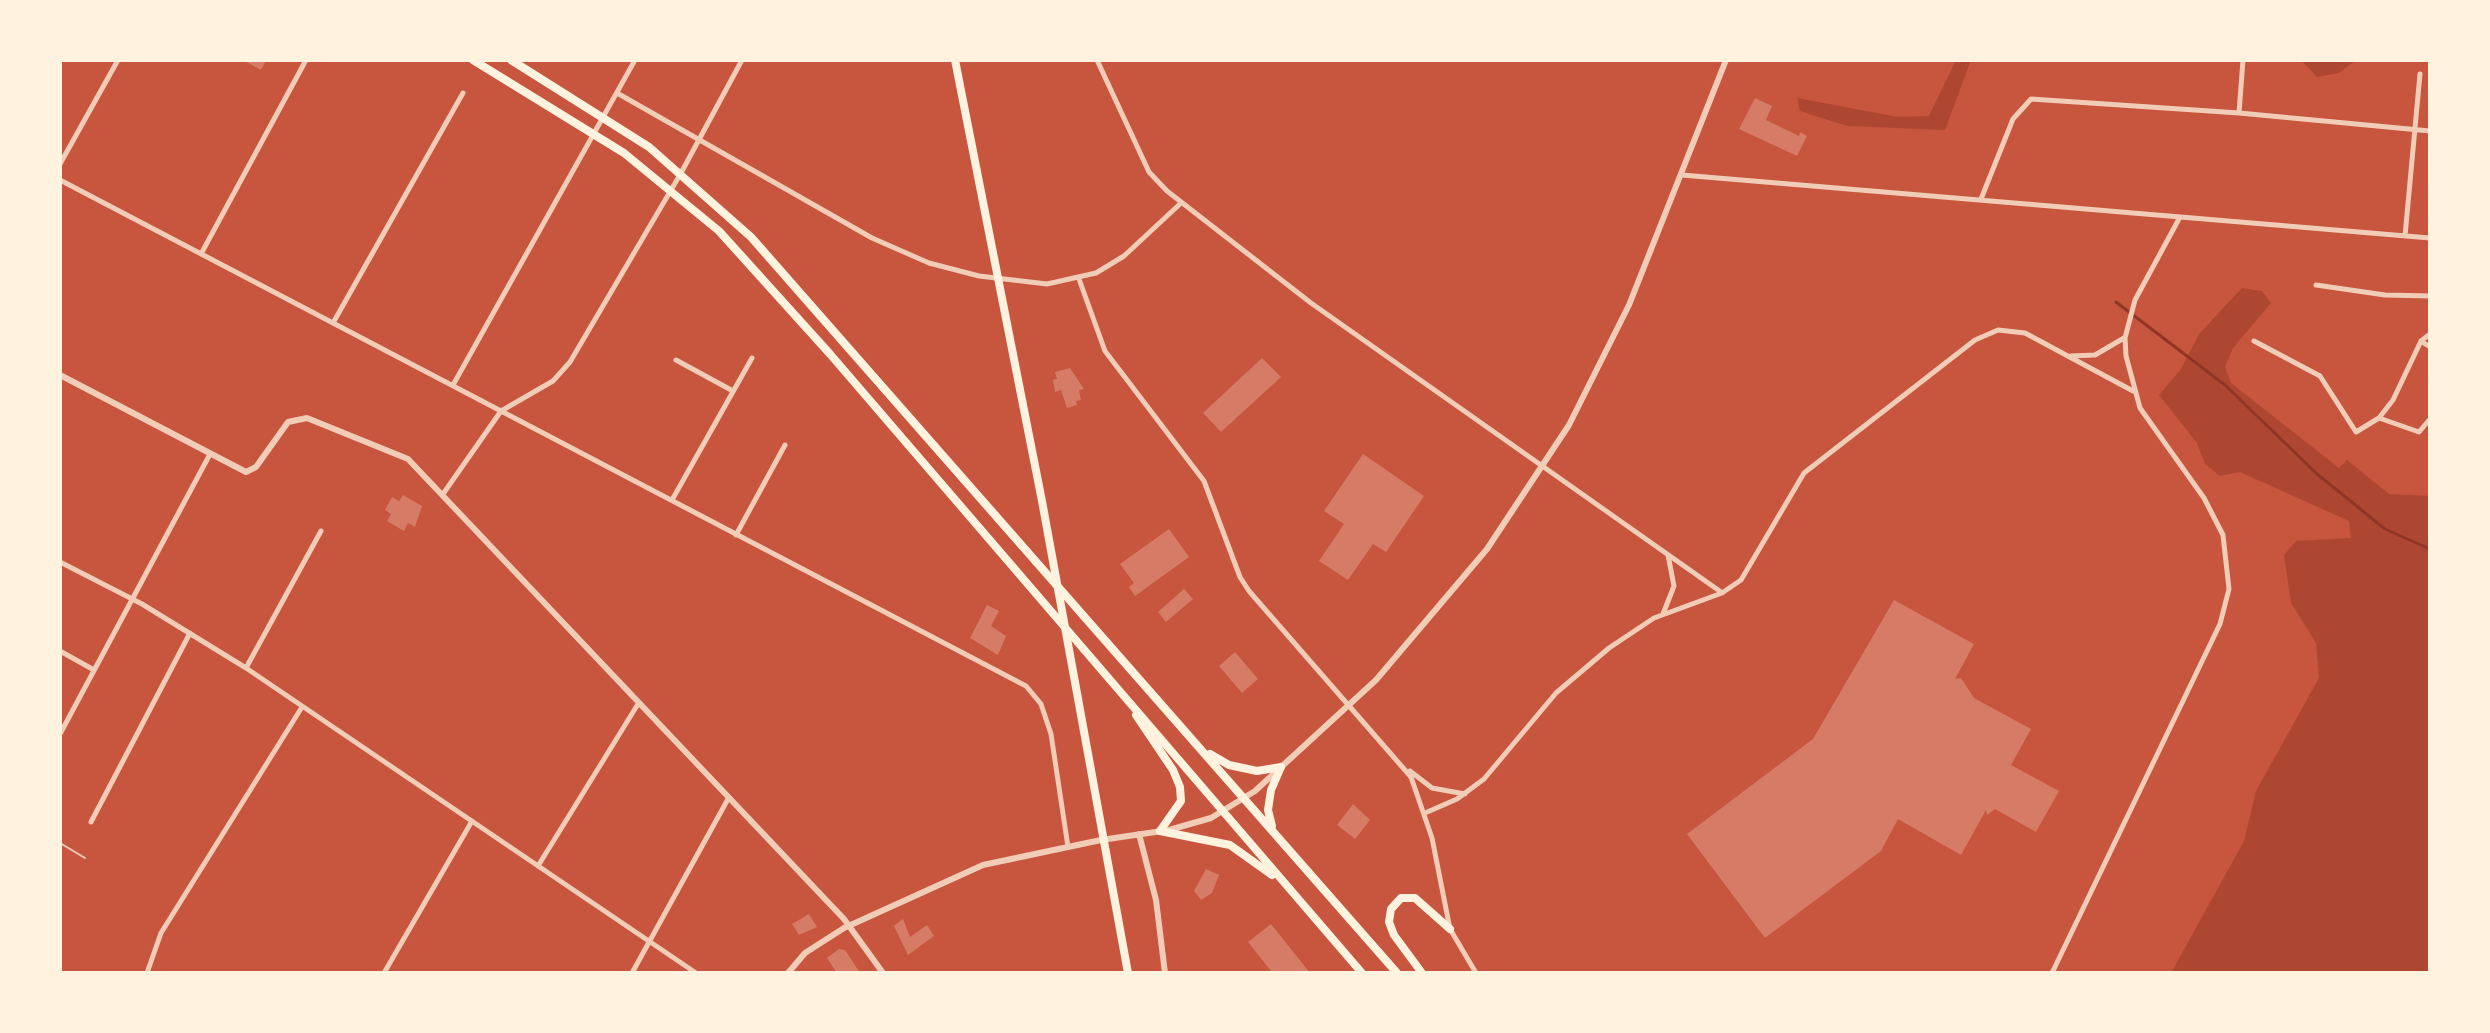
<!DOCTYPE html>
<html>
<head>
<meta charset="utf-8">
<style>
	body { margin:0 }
	#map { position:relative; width:2490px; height:1033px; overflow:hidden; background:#c8553d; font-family:"Work Sans",sans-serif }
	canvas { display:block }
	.frame { position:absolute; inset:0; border:62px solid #fff3e0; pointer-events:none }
</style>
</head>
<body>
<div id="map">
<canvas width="2490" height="1033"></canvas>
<div class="frame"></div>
</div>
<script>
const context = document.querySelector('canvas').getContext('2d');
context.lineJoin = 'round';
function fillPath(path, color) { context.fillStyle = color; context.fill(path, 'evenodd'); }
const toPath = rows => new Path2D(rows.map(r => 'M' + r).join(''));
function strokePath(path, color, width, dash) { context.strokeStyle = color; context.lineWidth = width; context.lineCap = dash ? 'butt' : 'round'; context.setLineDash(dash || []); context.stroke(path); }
const green = toPath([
	[1956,60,1971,60,1945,130,1847,126,1800,111,1797,98,1898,117,1929,116],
	[2301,60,2356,60,2339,73,2317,77],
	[2242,288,2262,291,2271,303,2233,348,2225,367,2231,383,2339,468,2347,460,2389,494,2430,496,2430,973,2171,973,2244,841,2256,791,2319,678,2316,643,2291,603,2284,555,2296,541,2351,538,2349,521,2240,472,2220,476,2205,464,2197,443,2159,395,2181,369,2199,334]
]);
const stream = toPath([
	[2116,302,2225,385,2317,474,2385,529,2430,549]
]);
const building = toPath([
	[243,60,266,60,261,70],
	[1755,98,1772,106,1766,120,1799,136,1800,132,1807,136,1797,156,1739,129],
	[1262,358,1281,377,1221,432,1203,413],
	[1070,368,1084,389,1079,390,1081,400,1076,401,1077,405,1067,408,1061,390,1055,392,1053,380,1057,379,1055,372],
	[1363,454,1424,496,1386,552,1373,544,1348,580,1319,561,1344,524,1324,511],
	[403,495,422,506,415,527,408,523,404,531,387,521,391,514,385,510,392,497,399,501],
	[1169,529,1189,557,1135,596,1129,587,1134,583,1120,564],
	[1184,589,1193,599,1166,622,1158,612],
	[1894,600,1974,644,1955,679,1961,678,1974,698,2031,729,2011,765,2059,791,2036,832,1995,809,1987,815,1986,810,1961,855,1898,819,1881,851,1765,938,1687,834,1813,739],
	[987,605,999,611,991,626,1006,636,998,655,970,638],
	[1235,652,1258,679,1242,693,1219,666],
	[1353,804,1370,820,1355,839,1337,825],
	[1206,869,1219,875,1212,893,1201,900,1194,891],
	[809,914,817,927,799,935,792,924],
	[903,919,910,937,927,925,934,936,908,955,894,926],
	[1271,924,1310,973,1268,973,1271,971,1248,942],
	[839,949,845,950,860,973,837,973,827,958]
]);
const service = toPath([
	[60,843,85,858]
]);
const minor = toPath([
	[1097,60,1149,172,1167,191,1311,303,1721,592],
	[617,93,872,238,929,263,979,276,1047,284,1096,273,1124,256,1181,203],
	[2239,113,2243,60],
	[60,164,118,60],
	[1682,175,2430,238],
	[60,180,1026,686,1041,704,1051,734,1068,847],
	[1981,199,2013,119,2031,99,2239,113,2430,131],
	[2405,236,2420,74],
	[201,254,306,60],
	[1079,279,1105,351,1204,481,1240,577,1249,591,1411,777,1432,838,1450,929,1476,973],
	[2316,285,2385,295,2430,296],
	[333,323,463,93],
	[2254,341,2320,376,2356,432,2379,418,2393,400,2421,341,2430,334],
	[2421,341,2430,347],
	[2071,356,2095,355,2124,338],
	[676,360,733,391],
	[453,385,635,60],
	[2379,418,2419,432,2430,419],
	[443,494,501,411,553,381,570,362,681,173,742,60],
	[672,500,752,358],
	[736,535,785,445],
	[60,562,142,604,246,668,696,973],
	[1663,614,1674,586,1668,555],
	[60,651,94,670],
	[246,668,321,531],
	[60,734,209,456],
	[1410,771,1432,788,1465,794],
	[1425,813,1457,799,1484,779,1556,693,1609,648,1654,618,1722,593,1741,580,1804,473,1975,340,1998,330,2025,333,2133,391],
	[91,822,190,633],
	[538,866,638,704],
	[147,973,161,933,302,707],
	[384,973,472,821],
	[632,973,728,799],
	[2052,973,2220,624,2229,589,2223,535,2204,498,2140,408,2126,356,2125,338,2135,300,2180,217]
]);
const tertiary = toPath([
	[60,375,246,472,256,467,288,422,307,418,408,459,844,919,883,973],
	[1139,834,1156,900,1165,973],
	[788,973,805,953,844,928,983,865,1101,840,1169,830,1211,818,1255,791,1376,680,1487,549,1569,425,1629,305,1726,60]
]);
const primary = toPath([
	[473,60,624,153,719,231,830,354,1362,973],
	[511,60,649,147,751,237,1397,973],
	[1136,715,1173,770,1180,787,1181,801,1160,831],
	[1210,754,1229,765,1257,771,1281,767],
	[1272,826,1268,810,1271,790,1281,767],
	[1160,831,1230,845,1272,875],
	[1422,973,1394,935,1389,922,1391,909,1401,898,1415,898,1450,929]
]);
const trunk = toPath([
	[955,60,1042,501,1128,973]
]);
fillPath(green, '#ae4732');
strokePath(stream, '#8f3625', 3);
fillPath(building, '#d67c66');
strokePath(service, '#f1ccb7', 2);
strokePath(minor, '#f1ccb7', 5);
strokePath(tertiary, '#f1ccb7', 6);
strokePath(primary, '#fff3e0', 8);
strokePath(trunk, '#fff3e0', 8);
</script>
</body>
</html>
